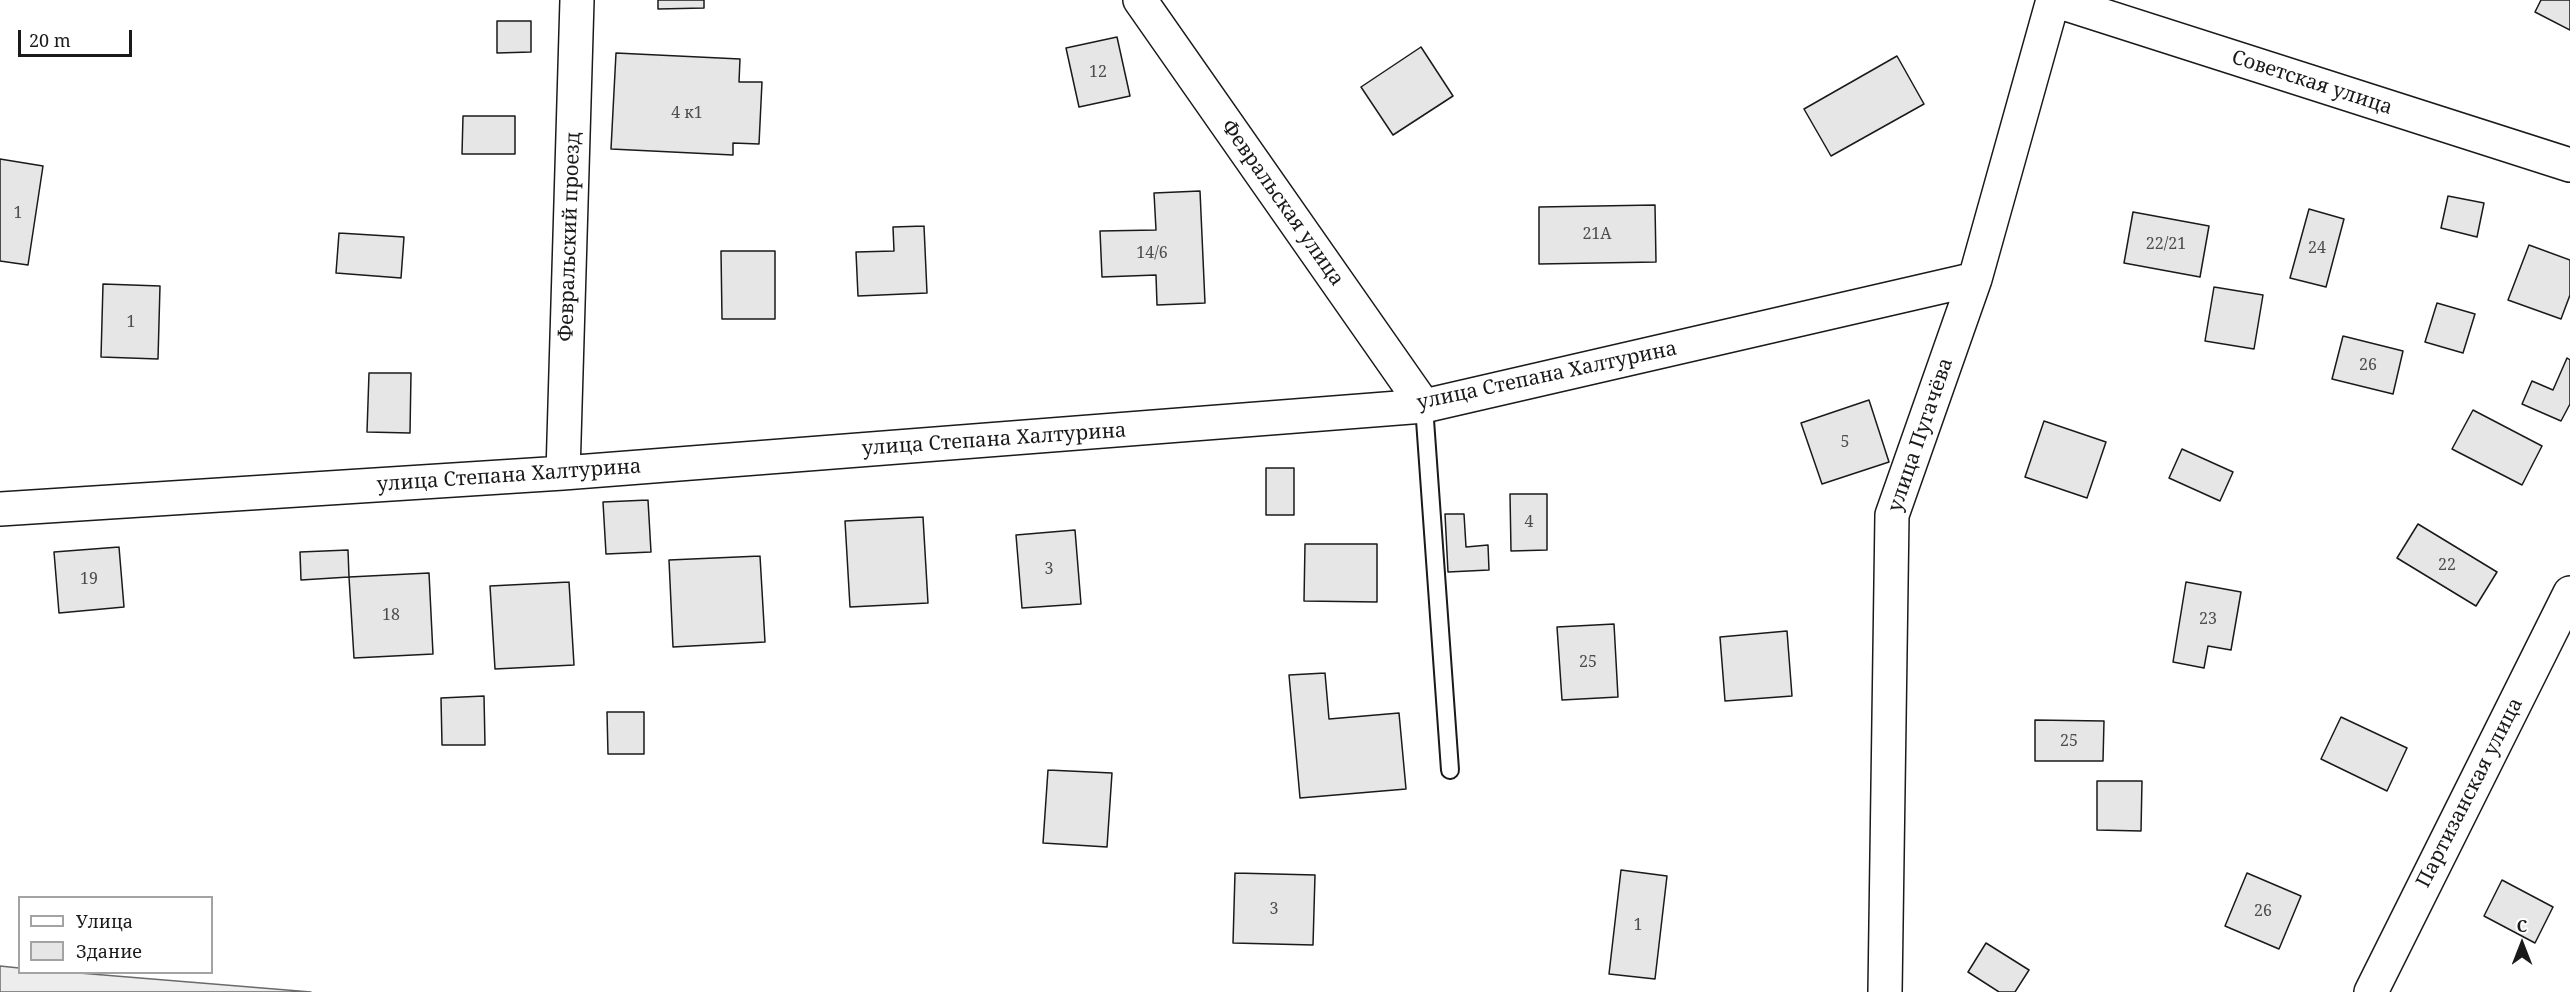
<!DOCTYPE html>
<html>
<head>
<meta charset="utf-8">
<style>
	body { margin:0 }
	#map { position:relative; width:2570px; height:992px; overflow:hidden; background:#fff; font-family:"Noto Serif",serif }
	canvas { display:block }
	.legend { position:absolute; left:18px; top:896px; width:195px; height:78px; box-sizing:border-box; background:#fff; border:2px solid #a3a3a3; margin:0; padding:8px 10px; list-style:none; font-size:18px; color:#1a1a1a }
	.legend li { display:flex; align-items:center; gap:12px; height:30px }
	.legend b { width:30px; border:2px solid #a3a3a3 }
	.north { position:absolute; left:2492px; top:914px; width:60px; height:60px; -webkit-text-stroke:4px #fff; paint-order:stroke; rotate:0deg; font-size:16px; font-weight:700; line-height:24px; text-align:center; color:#1a1a1a }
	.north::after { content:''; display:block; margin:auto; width:21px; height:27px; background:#1a1a1a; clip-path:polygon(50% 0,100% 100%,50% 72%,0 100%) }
	.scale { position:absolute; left:18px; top:30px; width:114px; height:27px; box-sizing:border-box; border:3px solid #1a1a1a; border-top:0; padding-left:8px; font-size:18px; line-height:21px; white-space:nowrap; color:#1a1a1a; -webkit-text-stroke:4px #fff; paint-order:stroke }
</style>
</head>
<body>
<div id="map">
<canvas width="2570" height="992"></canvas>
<ul class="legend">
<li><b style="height:8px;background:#fff"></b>Улица</li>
<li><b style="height:16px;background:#e6e6e6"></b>Здание</li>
</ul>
<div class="north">С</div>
<div class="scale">20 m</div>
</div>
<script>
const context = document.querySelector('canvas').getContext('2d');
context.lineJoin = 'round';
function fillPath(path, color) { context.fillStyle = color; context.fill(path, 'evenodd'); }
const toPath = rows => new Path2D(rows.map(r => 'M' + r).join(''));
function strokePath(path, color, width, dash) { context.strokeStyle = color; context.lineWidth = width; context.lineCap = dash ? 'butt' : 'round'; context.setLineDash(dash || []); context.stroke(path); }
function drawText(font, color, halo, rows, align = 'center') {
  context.font = font + ' "Noto Serif",serif'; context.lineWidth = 4.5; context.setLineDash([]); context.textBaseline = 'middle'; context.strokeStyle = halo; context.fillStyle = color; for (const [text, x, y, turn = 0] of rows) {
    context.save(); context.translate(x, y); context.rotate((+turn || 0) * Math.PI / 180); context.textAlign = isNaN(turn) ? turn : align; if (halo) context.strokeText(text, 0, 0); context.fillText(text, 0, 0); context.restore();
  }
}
const built = toPath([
	[0,966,19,968,20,972,79,973,311,992,0,992,0,966]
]);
const building = toPath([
	[658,0,704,0,704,8,658,9,658,0],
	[2541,0,2570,0,2570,30,2535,12,2541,0],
	[497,21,531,21,531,52,497,53,497,21],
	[1117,37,1130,96,1079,107,1066,48,1117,37],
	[1421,47,1453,96,1393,135,1361,87,1421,47],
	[616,53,740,59,739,82,762,82,759,144,733,143,733,155,611,149,616,53],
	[1897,56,1924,104,1831,156,1804,109,1897,56],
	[463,116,515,116,515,154,462,154,463,116],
	[0,159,43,166,28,265,0,261,0,159],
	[1200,191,1205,303,1157,305,1156,275,1102,277,1100,231,1156,230,1154,193,1200,191],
	[2448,196,2484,203,2477,237,2441,228,2448,196],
	[1655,205,1656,262,1539,264,1539,207,1655,205],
	[2309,209,2344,219,2326,287,2290,278,2309,209],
	[2133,212,2209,226,2200,277,2124,263,2133,212],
	[924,226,927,293,858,296,856,252,894,251,893,227,924,226],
	[339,233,404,237,401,278,336,273,339,233],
	[2529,245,2570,260,2570,295,2561,319,2508,300,2529,245],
	[721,251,775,251,775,319,722,319,721,251],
	[103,284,160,286,158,359,101,357,103,284],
	[2214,287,2263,295,2254,349,2205,341,2214,287],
	[2437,303,2475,314,2463,353,2425,342,2437,303],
	[2343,336,2403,351,2393,394,2332,379,2343,336],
	[2567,358,2570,360,2570,404,2561,421,2522,404,2532,381,2553,390,2567,358],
	[369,373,411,373,410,433,367,432,369,373],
	[1869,400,1889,462,1822,484,1801,423,1869,400],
	[2473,410,2542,446,2522,485,2452,449,2473,410],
	[2044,421,2106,442,2087,498,2025,477,2044,421],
	[2182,449,2233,472,2220,501,2169,478,2182,449],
	[1266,468,1294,468,1294,515,1266,515,1266,468],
	[1510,494,1547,494,1547,550,1511,551,1510,494],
	[648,500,651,552,606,554,603,502,648,500],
	[1445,514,1464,514,1466,547,1488,545,1489,570,1448,572,1445,514],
	[923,517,928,603,850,607,845,521,923,517],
	[2418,524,2497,572,2476,606,2397,558,2418,524],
	[1075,530,1081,604,1022,608,1016,535,1075,530],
	[1305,544,1377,544,1377,602,1304,601,1305,544],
	[119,547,124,607,59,613,54,552,119,547],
	[348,550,349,577,301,580,300,552,348,550],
	[760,556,765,642,673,647,669,560,760,556],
	[429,573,433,654,354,658,349,577,429,573],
	[569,582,574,665,495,669,490,586,569,582],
	[2186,582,2241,592,2231,650,2208,646,2204,668,2173,662,2186,582],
	[1614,624,1618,697,1562,700,1557,627,1614,624],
	[1787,631,1792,696,1725,701,1720,637,1787,631],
	[1325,673,1329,719,1399,713,1406,789,1300,798,1289,675,1325,673],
	[484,696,485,745,442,745,441,698,484,696],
	[607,712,644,712,644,754,608,754,607,712],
	[2341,717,2407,748,2387,791,2321,759,2341,717],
	[2035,720,2104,721,2103,761,2035,761,2035,720],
	[1048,770,1112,773,1107,847,1043,843,1048,770],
	[2097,781,2142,781,2141,831,2097,830,2097,781],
	[1621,870,1667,876,1655,979,1609,974,1621,870],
	[1235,873,1315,875,1313,945,1233,943,1235,873],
	[2247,873,2301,896,2279,949,2225,926,2247,873],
	[2502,880,2553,907,2535,943,2484,916,2502,880],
	[1986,943,2029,970,2015,992,1999,992,1968,972,1986,943]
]);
const lane = toPath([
	[1424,406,1450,770]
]);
const street = toPath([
	[1140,0,1424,406],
	[2054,0,2570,165],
	[563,473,577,0],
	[0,509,563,473,1424,406,1975,279],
	[1885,992,1892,515,1975,279,2053,0],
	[2371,992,2570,593]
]);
const numberNames = [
	["12",1098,72],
	["4 к1",687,113],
	["1",18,213],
	["21А",1597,234],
	["22/21",2166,244],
	["24",2317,248],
	["14/6",1152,253],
	["1",131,322],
	["26",2368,365],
	["5",1845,442],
	["4",1529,522],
	["22",2447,565],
	["3",1049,569],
	["19",89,579],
	["18",391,615],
	["23",2208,619],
	["25",1588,662],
	["25",2069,741],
	["3",1274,909],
	["26",2263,911],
	["1",1638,925]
];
const streetNames = [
	["Советская улица",2312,83,18],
	["Февральская улица",1282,203,55],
	["Февральский проезд",570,237,-88],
	["улица Степана Халтурина",1547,376,-12],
	["улица Пугачёва",1921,435,-71],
	["улица Степана Халтурина",994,440,-4],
	["улица Степана Халтурина",509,476,-4],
	["Партизанская улица",2470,793,-63]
];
fillPath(built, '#ededed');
strokePath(built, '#6a6a6a', 1.5);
fillPath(building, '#e6e6e6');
strokePath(building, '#1a1a1a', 1.5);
strokePath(lane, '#1a1a1a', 20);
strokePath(street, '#1a1a1a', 36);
strokePath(lane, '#fff', 16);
strokePath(street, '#fff', 33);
drawText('16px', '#4d4d4d', null, numberNames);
drawText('20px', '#1a1a1a', '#fff', streetNames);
</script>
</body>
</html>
